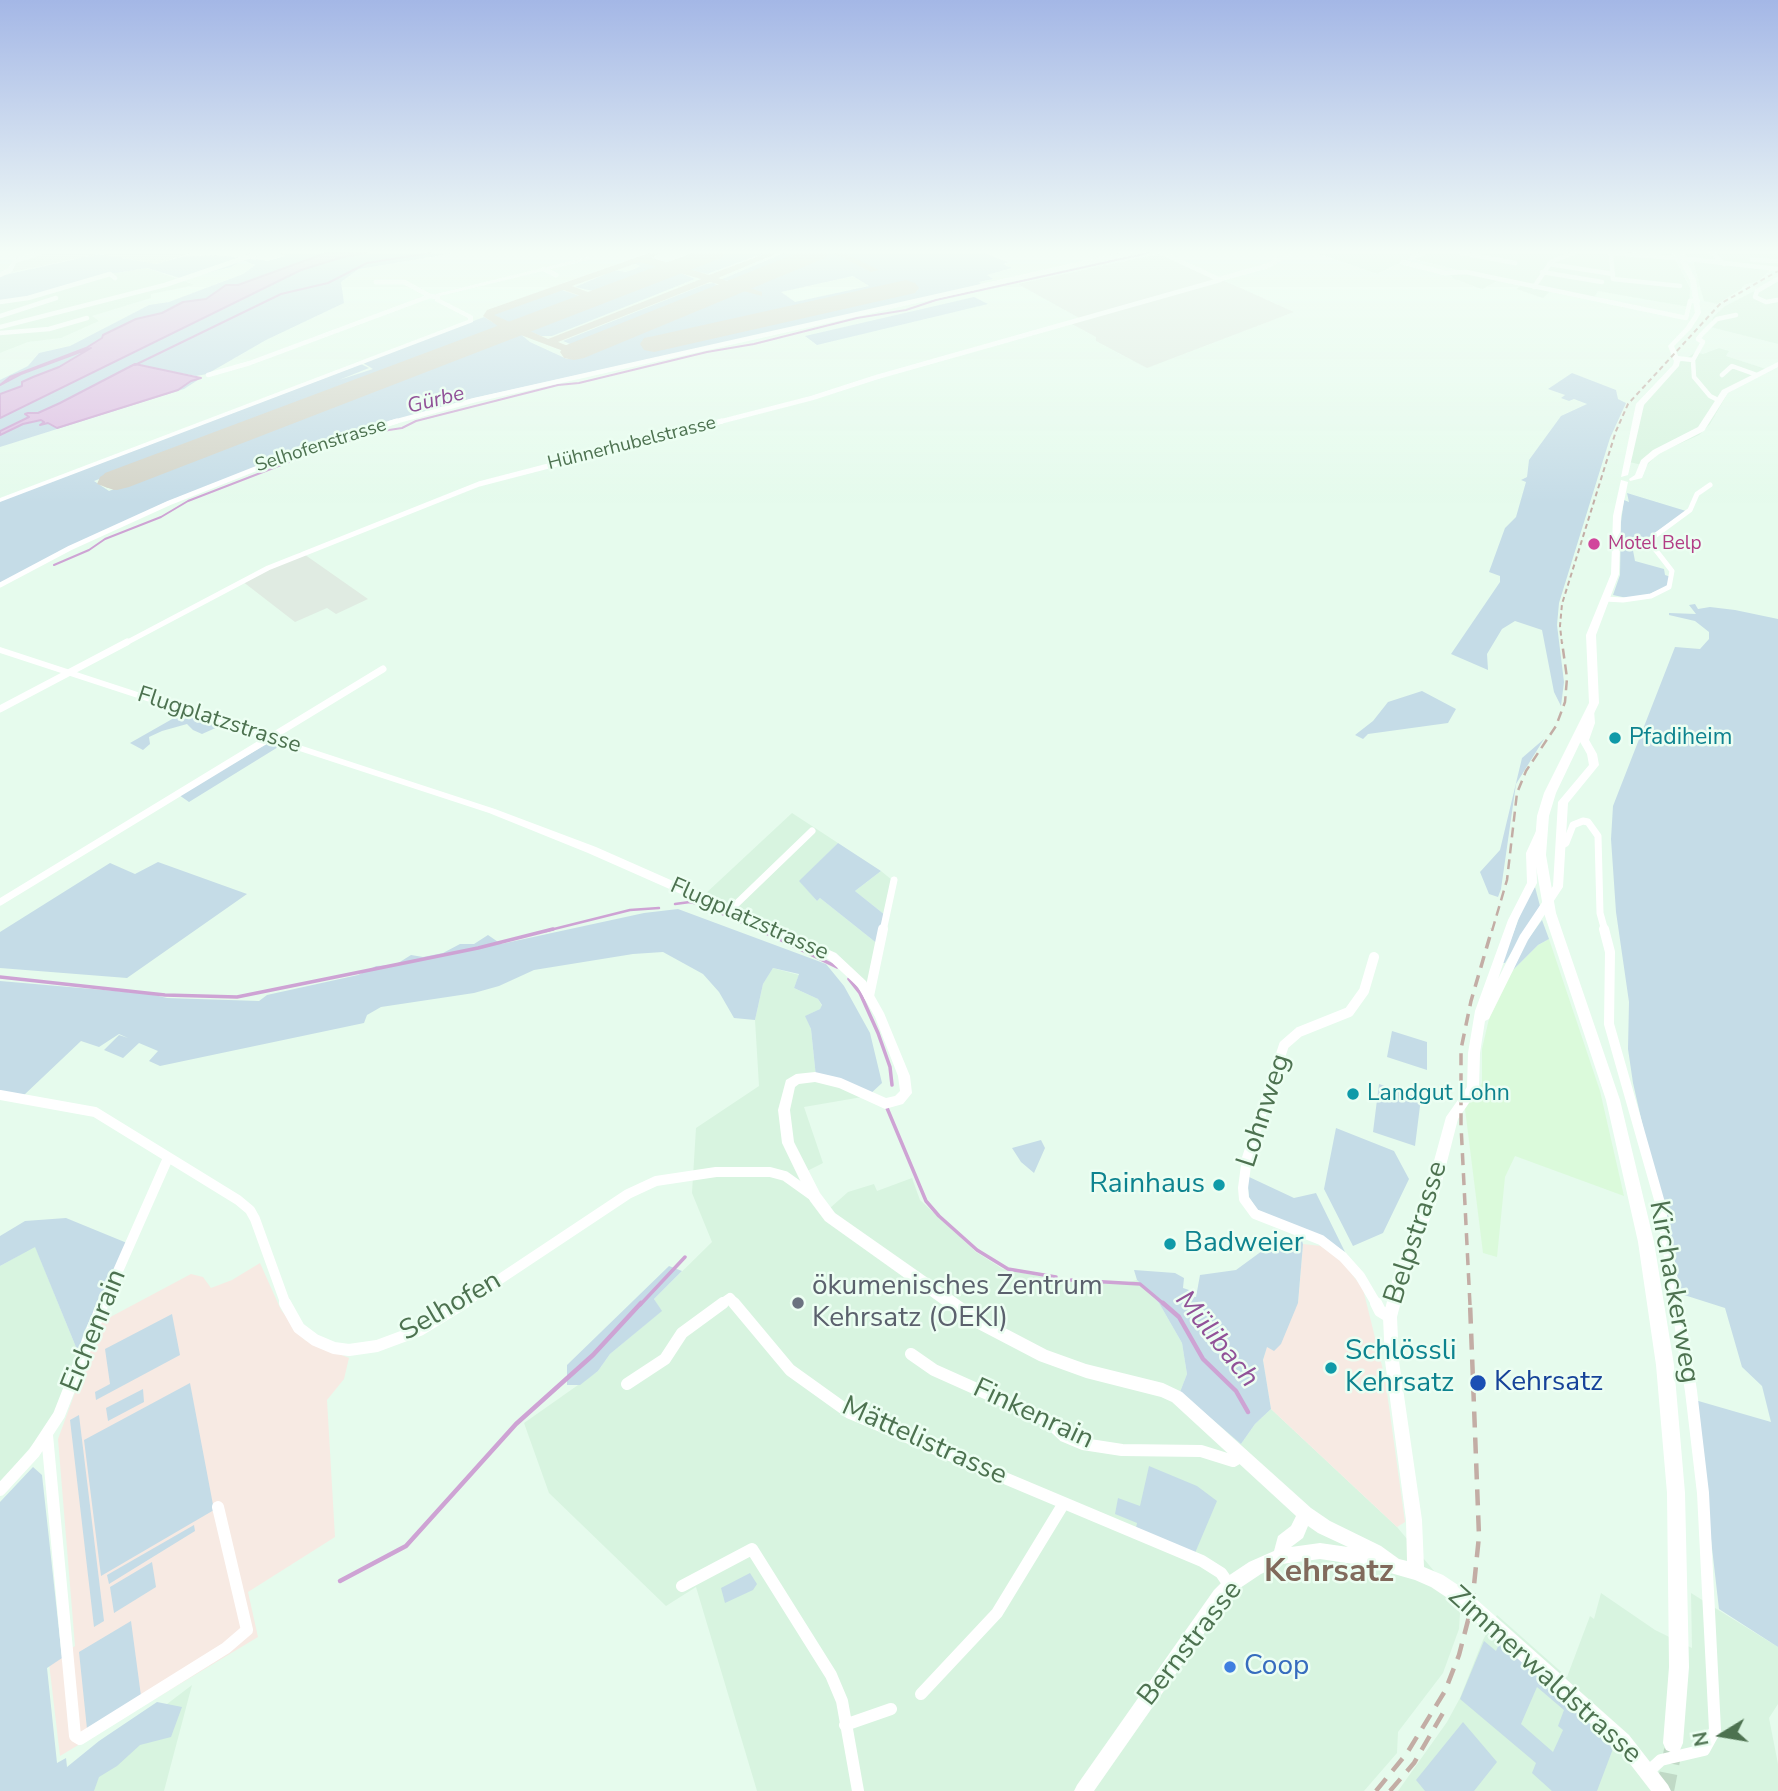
<!DOCTYPE html>
<html>
<head>
<meta charset="utf-8">
<style>
	body { margin:0 }
	#map { position:relative; width:1778px; height:1791px; overflow:hidden; background:#e6fbed; font-family:"Nunito Sans",sans-serif }
	canvas { display:block }
	.north { position:absolute; left:1687px; top:1700px; width:70px; height:70px; -webkit-text-stroke:5px #ecfef2; paint-order:stroke; rotate:259deg; font-size:19px; font-weight:700; line-height:28px; text-align:center; color:#4d7250 }
	.north::after { content:''; display:block; margin:auto; width:24px; height:32px; background:#4d7250; clip-path:polygon(50% 0,100% 100%,50% 72%,0 100%) }
</style>
</head>
<body>
<div id="map">
<canvas width="1778" height="1791"></canvas>
<div class="north">N</div>
</div>
<script>
const context = document.querySelector('canvas').getContext('2d');
context.lineJoin = 'round';
function fillPath(path, color) { context.fillStyle = color; context.fill(path, 'evenodd'); }
const toPath = rows => new Path2D(rows.map(r => 'M' + r).join(''));
function strokePath(path, color, width, dash) { context.strokeStyle = color; context.lineWidth = width; context.lineCap = dash ? 'butt' : 'round'; context.setLineDash(dash || []); context.stroke(path); }
function drawText(font, color, halo, rows, align = 'center') {
  context.font = font + ' "Nunito Sans",sans-serif'; context.lineWidth = 5; context.setLineDash([]); context.textBaseline = 'middle'; context.strokeStyle = halo; context.fillStyle = color; for (const [text, x, y, turn = 0] of rows) {
    context.save(); context.translate(x, y); context.rotate((+turn || 0) * Math.PI / 180); context.textAlign = isNaN(turn) ? turn : align; if (halo) context.strokeText(text, 0, 0); context.fillText(text, 0, 0); context.restore();
  }
}
const residential = toPath([
	[1317,253,1672,253,1690,288,1689,307,1598,291,1593,299,1550,291,1543,298,1517,289,1521,285,1500,280,1482,289,1454,279,1449,274,1458,270,1410,258,1377,274],
	[1682,253,1778,253,1778,268,1772,269,1758,281,1744,285,1741,289,1717,304,1704,301,1693,261],
	[147,268,195,285,151,294,151,298,92,316,99,321,61,338,28,342,0,353,0,302,104,275],
	[1778,279,1778,344,1710,327,1713,317,1725,306],
	[1719,348,1729,351,1726,356,1769,370,1728,393,1710,424,1699,435,1659,453,1646,466,1629,462,1637,411,1677,364,1696,352,1703,354],
	[792,813,838,843,800,881,817,901,820,898,879,945,870,987,836,954,704,895],
	[881,871,892,880,885,915,855,891],
	[773,968,799,975,794,988,818,999,822,1006,820,1009,806,1016,811,1029,816,1077,868,1096,804,1107,823,1163,805,1172,830,1208,848,1192,874,1184,877,1191,912,1178,920,1200,976,1252,1003,1269,1060,1280,1125,1283,1137,1280,1159,1303,1182,1343,1187,1374,1180,1392,1241,1444,1255,1424,1271,1409,1397,1527,1450,1590,1461,1597,1459,1629,1443,1673,1398,1732,1397,1753,1364,1791,757,1791,696,1587,666,1606,549,1493,524,1423,598,1371,610,1354,661,1311,654,1299,712,1242,692,1193,696,1128,759,1086,755,1020,763,984],
	[35,1246,78,1352,59,1404,40,1436,0,1483,0,1266],
	[1601,1593,1655,1630,1692,1648,1691,1593,1778,1647,1778,1704,1769,1718,1778,1764,1778,1791,1398,1791,1447,1722,1460,1698,1483,1640,1497,1615,1567,1677,1590,1616,1594,1619],
	[192,1685,164,1791,53,1791]
]);
const commercial = toPath([
	[1549,939,1600,1091,1624,1196,1515,1156,1505,1177,1497,1257,1483,1253,1465,1109,1482,1083,1482,1049,1491,1010,1513,970,1538,945]
]);
const industrial = toPath([
	[44,253,191,253,156,264,99,254,12,272,15,262],
	[1162,253,1294,312,1147,368,1096,341,1096,337,1070,323,1081,319,1018,284],
	[301,552,368,599,336,614,327,608,295,622,242,581]
]);
const education = toPath([
	[1303,1244,1321,1246,1343,1262,1363,1289,1385,1378,1405,1522,1397,1527,1271,1409,1263,1360,1267,1346,1298,1303],
	[260,1263,281,1310,305,1340,349,1358,344,1379,327,1400,335,1537,248,1592,258,1637,60,1756,49,1663,75,1646,58,1439,101,1322,191,1274,203,1277,211,1288,232,1280]
]);
const green = toPath([
	[282,253,455,253,359,269,341,282,344,303,266,340,207,374,196,376,138,365,26,423,41,420,58,428,178,390,191,381,201,378,184,389,0,447,0,380,28,366,39,353,70,346,149,305,169,302,243,274,255,265,242,260,231,267,183,279,147,268,104,275,28,298,0,302,0,276,99,254,156,264,181,257,216,255,268,261,285,256,278,254],
	[724,253,764,253,707,274,683,268],
	[784,253,805,253,735,281,720,280],
	[825,253,834,253,871,270,875,269,842,253,984,253,1008,262,1003,264,1012,268,987,275,993,279,979,282,982,285,470,399,292,453,164,503,0,583,0,501,361,364,369,368,339,380,373,369,363,363,484,317,503,328,94,481,109,491,141,479,146,474,278,423,281,425,299,418,301,415,518,332,530,342,567,359],
	[853,276,869,286,795,302,781,292],
	[902,282,918,290,649,350,643,344,804,308],
	[638,261,647,261,661,268,597,292,575,287,615,270,626,272,637,268,640,266,633,263],
	[676,271,695,279,552,336,541,336,524,329],
	[714,283,719,287,575,346,563,341,706,284],
	[559,289,583,297,517,323,505,323,491,315],
	[974,297,988,304,817,345,805,336],
	[1572,373,1616,390,1618,399,1626,403,1610,438,1559,603,1557,625,1564,682,1561,706,1554,692,1542,630,1515,621,1502,629,1487,654,1488,670,1451,654,1500,582,1500,576,1489,572,1505,528,1516,517,1526,482,1521,480,1527,477,1529,460,1561,416,1587,404,1574,399,1569,401,1561,398,1565,395,1548,389],
	[1627,493,1686,511,1649,537,1647,543,1631,540,1635,561,1664,569,1665,575,1671,577,1666,587,1647,595,1627,598,1613,595,1620,575,1621,522,1624,500,1629,502],
	[1695,604,1698,609,1710,607,1735,610,1778,619,1778,1647,1719,1609,1695,1400,1771,1422,1762,1386,1742,1367,1725,1308,1681,1294,1633,1083,1628,1049,1629,1002,1616,912,1611,839,1613,806,1675,647,1700,649,1709,639,1709,632,1695,621,1669,615,1669,613,1696,614,1689,605],
	[1422,691,1456,709,1448,723,1368,734,1363,739,1355,735,1373,721,1388,702],
	[181,714,220,726,202,734,193,730,187,724,162,731,149,737,150,744,143,750,130,743],
	[1544,739,1516,784,1501,889,1498,897,1489,894,1480,872,1500,850,1522,758],
	[272,741,283,744,189,802,179,795],
	[838,843,881,871,855,891,885,915,879,945,820,898,817,901,799,881],
	[158,862,247,894,127,978,0,968,0,932,110,863,135,874],
	[1535,887,1540,906,1505,963,1502,963,1525,902],
	[678,909,826,964,844,986,870,1033,882,1083,868,1096,816,1077,811,1029,805,1016,820,1009,822,1005,818,999,794,988,799,974,773,968,763,984,755,1020,734,1018,719,992,703,974,663,952,633,954,534,970,499,986,474,993,381,1007,367,1015,364,1023,160,1066,149,1061,158,1051,139,1043,123,1058,104,1050,119,1035,128,1038,119,1034,99,1047,81,1041,23,1096,0,1093,0,981,150,994,167,998,259,1001,267,995,358,975,376,966,395,965,411,955,423,957,443,953,460,944,474,944,488,935,501,944,644,913],
	[1542,920,1549,939,1538,945,1513,970,1526,942],
	[1392,1031,1427,1042,1427,1070,1387,1057],
	[1379,1084,1421,1098,1415,1146,1373,1132],
	[1336,1128,1394,1151,1409,1179,1383,1233,1353,1246,1324,1189],
	[1041,1140,1045,1148,1034,1173,1021,1162,1012,1148],
	[1247,1176,1294,1198,1316,1193,1345,1252,1323,1238,1258,1211,1249,1197],
	[66,1218,127,1243,84,1332,78,1352,35,1247,0,1266,0,1236,25,1221],
	[1301,1237,1303,1244,1298,1303,1281,1344,1274,1351,1267,1347,1263,1360,1271,1409,1255,1424,1241,1444,1180,1392,1187,1374,1182,1343,1159,1303,1137,1280,1134,1270,1175,1273,1184,1278,1183,1288,1192,1291,1191,1296,1196,1297,1200,1275,1236,1270,1277,1240],
	[669,1266,682,1271,654,1299,662,1311,610,1354,598,1371,580,1385,567,1385,567,1365],
	[172,1314,180,1355,96,1400,95,1392,110,1384,105,1349],
	[190,1383,214,1510,101,1576,84,1440],
	[143,1389,144,1402,108,1421,106,1408],
	[79,1415,104,1621,94,1627,70,1420],
	[1149,1466,1197,1486,1217,1501,1195,1553,1136,1528,1137,1523,1115,1514,1118,1498,1140,1506],
	[33,1467,42,1475,62,1658,47,1668,57,1763,66,1758,67,1767,99,1741,157,1702,182,1707,171,1737,140,1745,117,1766,99,1777,94,1791,0,1791,0,1502],
	[194,1525,195,1531,109,1584,107,1575],
	[152,1562,156,1587,114,1613,110,1587],
	[750,1573,757,1584,753,1590,725,1603,721,1588],
	[131,1621,141,1696,87,1729,79,1652],
	[1484,1641,1496,1651,1500,1642,1614,1746,1597,1791,1552,1791,1532,1773,1536,1763,1460,1699],
	[1537,1687,1564,1710,1558,1726,1563,1730,1553,1752,1521,1724],
	[1463,1722,1497,1762,1474,1791,1425,1791,1416,1780]
]);
const water = toPath([
	[326,253,366,253,343,257,301,270,0,418,0,394,22,386,22,382,33,377,59,367,91,348,21,374,0,385,10,377,86,348,102,338,103,335,136,319,162,313,183,302,206,299,226,285,238,285,326,253],
	[135,364,201,378,191,381,178,390,57,428,48,423,40,425,44,422,41,420,23,424,0,435,0,431,29,417,25,414,28,413,38,413,60,403,135,364]
]);
const streamFar3 = toPath([
	[135,365,281,294,328,283,367,263,430,253],
	[54,565,89,550,105,539,161,517,188,501,307,455,376,432,402,428,416,421,558,385,579,383,707,352,754,344,857,318,906,310,936,300,1148,253]
]);
const streamFar2 = toPath([
	[675,904,690,902,702,905,761,931],
	[546,931,630,910,659,908]
]);
const streamFar1 = toPath([
	[757,929,768,934],
	[777,938,837,967],
	[0,977,165,995,237,997,478,948,553,929],
	[849,979,860,993,878,1033,890,1067,892,1085],
	[887,1108,926,1201,939,1216,977,1250,1008,1269,1056,1277],
	[1071,1280,1140,1284,1165,1305],
	[640,1305,685,1257]
]);
const stream = toPath([
	[1163,1303,1179,1317,1203,1359,1236,1391,1248,1412],
	[340,1581,406,1546,516,1424,593,1355,641,1303]
]);
const taxiway = toPath([
	[649,253,660,253,652,258,709,275,767,253,778,253,718,278,762,292,762,296,710,282,558,342,578,350,578,354,574,355,510,331,502,337,494,337,494,333,501,328,483,316,487,310,649,253],
	[640,262,701,279,548,339,494,315,563,290,584,297,584,303,590,303,593,294,572,286,640,262],
	[834,253,844,253,879,270,871,272,834,253],
	[147,465,153,469,136,483,114,490,97,484,100,477,108,472,138,470,147,465],
	[127,478,113,482,110,482,115,479,127,478]
]);
const runway = toPath([
	[692,253,725,253,721,258,129,487,117,490,105,487,100,480,105,473,692,253],
	[797,253,829,253,825,258,584,358,574,360,564,358,560,352,564,346,797,253],
	[906,280,915,283,919,288,915,293,654,352,644,350,640,344,644,338,654,336,906,280]
]);
const secondaryTunnel = toPath([
	[1665,1791,1673,1750]
]);
const minorFar4 = toPath([
	[1162,253,1220,280],
	[1462,253,1515,263],
	[1609,253,1676,258],
	[1611,253,1613,279,1680,286],
	[1712,253,1724,264],
	[1412,257,1424,253],
	[1688,259,1778,269],
	[1752,260,1778,261],
	[1402,262,1445,273,1466,272,1686,318,1690,301,1698,301],
	[1549,264,1613,274],
	[544,269,556,275],
	[1542,272,1602,282],
	[0,275,10,270,15,261,40,253],
	[1220,279,1267,266,1291,253],
	[376,282,404,282,430,296],
	[1534,287,1551,262,1573,253],
	[1777,300,1766,302,1755,297,1757,291,1778,279],
	[0,302,28,298,110,274,115,278],
	[0,316,56,298],
	[0,327,165,285,259,253],
	[0,333,49,329,87,318],
	[1675,358,1693,360,1703,342,1698,339,1702,334,1717,319,1736,315],
	[1693,360,1694,377,1710,396,1718,400],
	[208,375,250,363,430,296,436,297],
	[1722,375,1732,366,1757,375],
	[390,423,475,400,1129,253],
	[715,423,812,398,877,377,1220,280]
]);
const minorFar3 = toPath([
	[0,585,70,548,169,503,293,454,397,421],
	[1605,599,1623,600,1651,596,1669,587,1672,571,1651,544,1652,538,1690,510,1697,494,1710,485],
	[124,644,268,568,479,484,722,421]
]);
const minorFar2 = toPath([
	[0,709,127,642],
	[1560,846,1566,843,1573,825,1583,821,1588,822,1598,836,1600,913,1605,931],
	[0,902,383,669],
	[730,910,812,831],
	[883,931,894,880]
]);
const minorFar1 = toPath([
	[1604,929,1610,952,1609,1024,1660,1203,1677,1305],
	[1374,957,1364,991,1349,1012,1299,1032,1284,1045,1247,1158,1243,1188,1244,1199,1255,1214,1321,1240,1343,1257,1360,1276,1377,1305],
	[869,996,883,929],
	[0,1095,95,1112,238,1200,250,1210,255,1219,286,1305],
	[103,1305,168,1158],
	[461,1305,628,1194,656,1181,716,1172,770,1172,785,1176,813,1196],
	[720,1305,730,1298,736,1305]
]);
const minor = toPath([
	[285,1303,299,1328,315,1340,334,1348,349,1350,377,1346,420,1330,464,1303],
	[734,1303,790,1370,850,1413,1202,1561,1221,1573,1230,1586],
	[1376,1303,1380,1311,1390,1317],
	[911,1354,934,1370,1048,1421,1064,1436,1083,1444,1122,1450,1201,1451,1233,1461,1243,1455],
	[627,1384,665,1359,682,1333,723,1303],
	[47,1435,75,1736,80,1739,226,1648,247,1630,218,1507],
	[0,1490,34,1453,59,1415,103,1303],
	[682,1586,752,1549,831,1675,842,1701,858,1791],
	[921,1694,997,1613,1064,1503],
	[845,1725,891,1709],
	[1649,1771,1661,1760,1704,1750,1715,1730,1703,1493,1691,1391,1677,1303]
]);
const tertiary = toPath([
	[589,257,591,259,440,296,440,299,473,316,473,322,0,502,0,498,468,320,468,318,435,301,436,294,589,257],
	[0,647,495,809,596,847,836,953,866,981,884,1013,910,1076,912,1093,903,1104,885,1109,839,1088,815,1082,799,1084,795,1087,790,1110,794,1142,820,1193,835,1213,982,1316,1047,1350,1086,1364,1163,1383,1182,1392,1311,1508,1330,1521,1381,1546,1399,1559,1407,1561,1406,1520,1385,1361,1383,1317,1394,1274,1423,1201,1446,1117,1467,1087,1468,1053,1475,1011,1508,920,1527,883,1526,853,1537,829,1541,828,1546,832,1536,853,1537,883,1518,920,1498,979,1520,935,1553,886,1558,802,1589,765,1587,754,1579,740,1587,723,1587,712,1588,710,1594,710,1595,723,1589,740,1597,754,1599,765,1568,803,1563,887,1528,940,1489,1019,1485,1021,1480,1053,1479,1088,1458,1119,1437,1201,1408,1274,1397,1317,1399,1361,1422,1520,1424,1567,1443,1575,1467,1591,1629,1735,1668,1785,1671,1791,1651,1791,1617,1747,1455,1603,1431,1587,1415,1580,1366,1566,1320,1559,1282,1564,1261,1574,1240,1588,1226,1602,1094,1791,1074,1791,1077,1785,1214,1590,1228,1576,1249,1562,1274,1551,1278,1536,1291,1526,1296,1516,1172,1402,1161,1397,1086,1378,1039,1361,972,1326,825,1221,810,1201,782,1143,778,1110,786,1080,796,1074,815,1072,841,1078,886,1098,895,1096,900,1091,898,1076,875,1017,858,987,828,959,588,853,489,813,0,653,0,647],
	[1308,1526,1318,1533,1348,1547,1320,1543,1291,1547,1303,1538,1308,1526]
]);
const secondary = toPath([
	[1683,259,1686,261,1696,280,1701,313,1691,329,1674,346,1680,361,1679,366,1644,405,1628,475,1621,477,1636,404,1673,365,1674,361,1668,346,1686,327,1695,313,1690,280,1680,261,1683,259],
	[1778,362,1778,367,1728,393,1704,431,1659,454,1648,463,1642,478,1630,481,1629,479,1635,475,1641,460,1653,450,1698,427,1722,390,1778,362],
	[1621,480,1628,482,1621,516,1619,574,1596,635,1599,703,1556,793,1549,816,1546,855,1556,913,1620,1100,1654,1242,1674,1365,1685,1493,1689,1667,1683,1743,1680,1750,1673,1753,1666,1750,1663,1743,1669,1667,1667,1493,1656,1365,1638,1242,1606,1100,1544,913,1534,855,1537,816,1544,793,1589,703,1586,635,1611,574,1613,516,1621,480]
]);
const railFar3 = toPath([
	[1562,644,1560,626,1562,604,1616,431,1628,404,1720,304,1778,271]
]);
const railFar2 = toPath([
	[1492,931,1507,880,1517,793,1526,771,1556,726,1565,702,1567,678,1562,642]
]);
const railFar1 = toPath([
	[1470,1305,1461,1125,1461,1049,1471,1001,1492,929]
]);
const rail = toPath([
	[1376,1791,1407,1753,1445,1691,1459,1655,1472,1605,1479,1536,1470,1303],
	[1390,1791,1414,1763,1447,1706]
]);
const markers = [
	[1594,544,7,"#d1479c"],
	[1615,738,7,"#0f9aa8"],
	[1353,1094,7,"#0f9aa8"],
	[1219,1185,7,"#0f9aa8"],
	[1170,1244,7,"#0f9aa8"],
	[798,1303,7,"#6b7280"],
	[1331,1368,7,"#0f9aa8"],
	[1478,1383,9,"#1a4fb4"],
	[1230,1667,7,"#3f7fe0"]
];
const farStreetnames = [
	["Hühnerhubelstrasse",632,444,-14],
	["Selhofenstrasse",321,446,-18]
];
const farHotelnames = [
	["Motel Belp",1608,544]
];
const farWaternames = [
	["Gürbe",436,401,-14]
];
const streetNames = [
	["Flugplatzstrasse",219,721,18],
	["Flugplatzstrasse",749,920,24]
];
const cultureNames = [
	["Pfadiheim",1629,738],
	["Landgut Lohn",1367,1094]
];
const nearStreetnames = [
	["Lohnweg",1265,1111,-72],
	["Belpstrasse",1417,1233,-72],
	["Kirchackerweg",1673,1292,80],
	["Selhofen",451,1307,-30],
	["Eichenrain",95,1331,-68],
	["Finkenrain",1033,1415,25],
	["Mättelistrasse",924,1442,24],
	["Bernstrasse",1191,1644,-52],
	["Zimmerwaldstrasse",1544,1676,42]
];
const nearCulturenames = [
	["Rainhaus",1205,1185,"right"],
	["Badweier",1184,1244],
	["Schlössli",1345,1352],
	["Kehrsatz",1345,1384]
];
const nearWorshipnames = [
	["ökumenisches Zentrum",812,1287],
	["Kehrsatz (OEKI)",812,1319]
];
const nearWaternames = [
	["Mülibach",1216,1340,51]
];
const nearTransitnames = [
	["Kehrsatz",1494,1383]
];
const nearShopnames = [
	["Coop",1244,1667]
];
const nearQuarternames = [
	["Kehrsatz",1329,1573]
];
fillPath(residential, '#d8f4e0');
fillPath(commercial, '#dbfadb');
fillPath(industrial, '#e0ebe2');
fillPath(education, '#f7eae3');
fillPath(green, '#c5dce7');
fillPath(water, '#debce3');
strokePath(water, '#cea3d4', 2);
strokePath(streamFar3, '#cea3d4', 2);
strokePath(streamFar2, '#cea3d4', 2.5);
strokePath(streamFar1, '#cea3d4', 3.5);
strokePath(stream, '#cea3d4', 4.5);
fillPath(taxiway, '#d4d4c9');
fillPath(runway, '#d4d4c9');
strokePath(secondaryTunnel, '#c0d9c6', 18, [18, 10]);
strokePath(minorFar4, '#fff', 4.5);
strokePath(minorFar3, '#fff', 5);
strokePath(minorFar2, '#fff', 7);
strokePath(minorFar1, '#fff', 10);
strokePath(minor, '#fff', 12);
fillPath(tertiary, '#fff');
fillPath(secondary, '#fff');
strokePath(railFar3, '#c3ada5', 2, [5, 3.5]);
strokePath(railFar2, '#c3ada5', 2.5, [10, 6]);
strokePath(railFar1, '#c3ada5', 3.5, [12, 8]);
strokePath(rail, '#c3ada5', 4.5, [16, 10]);
const sky = context.createLinearGradient(0, 0, 0, 503);
sky.addColorStop(0, '#a4b7e6');
sky.addColorStop(0.5, '#f4fdf7');
sky.addColorStop(1, '#f4fdf700');
context.fillStyle = sky;
context.fillRect(0, 0, 1778, 503);
for (const [x, y, r, color] of markers) { const dot = new Path2D(); dot.arc(x, y, r, 0, 2 * Math.PI); context.fillStyle = color; context.fill(dot); strokePath(dot, '#ecfef2', 2.5); }
drawText('19px', '#4d7250', '#ecfef2', farStreetnames);
drawText('19px', '#b23c85', '#ecfef2', farHotelnames, 'left');
drawText('italic 21px', '#915298', '#ecfef2', farWaternames);
drawText('23px', '#4d7250', '#ecfef2', streetNames);
drawText('23px', '#0d838f', '#ecfef2', cultureNames, 'left');
drawText('28px', '#4d7250', '#ecfef2', nearStreetnames);
drawText('28px', '#0d838f', '#ecfef2', nearCulturenames, 'left');
drawText('28px', '#5b616d', '#ecfef2', nearWorshipnames, 'left');
drawText('italic 28px', '#915298', '#ecfef2', nearWaternames);
drawText('28px', '#164399', '#ecfef2', nearTransitnames, 'left');
drawText('28px', '#366cbe', '#ecfef2', nearShopnames, 'left');
drawText('bold 32px', '#816a5c', '#ecfef2', nearQuarternames);
</script>
</body>
</html>
